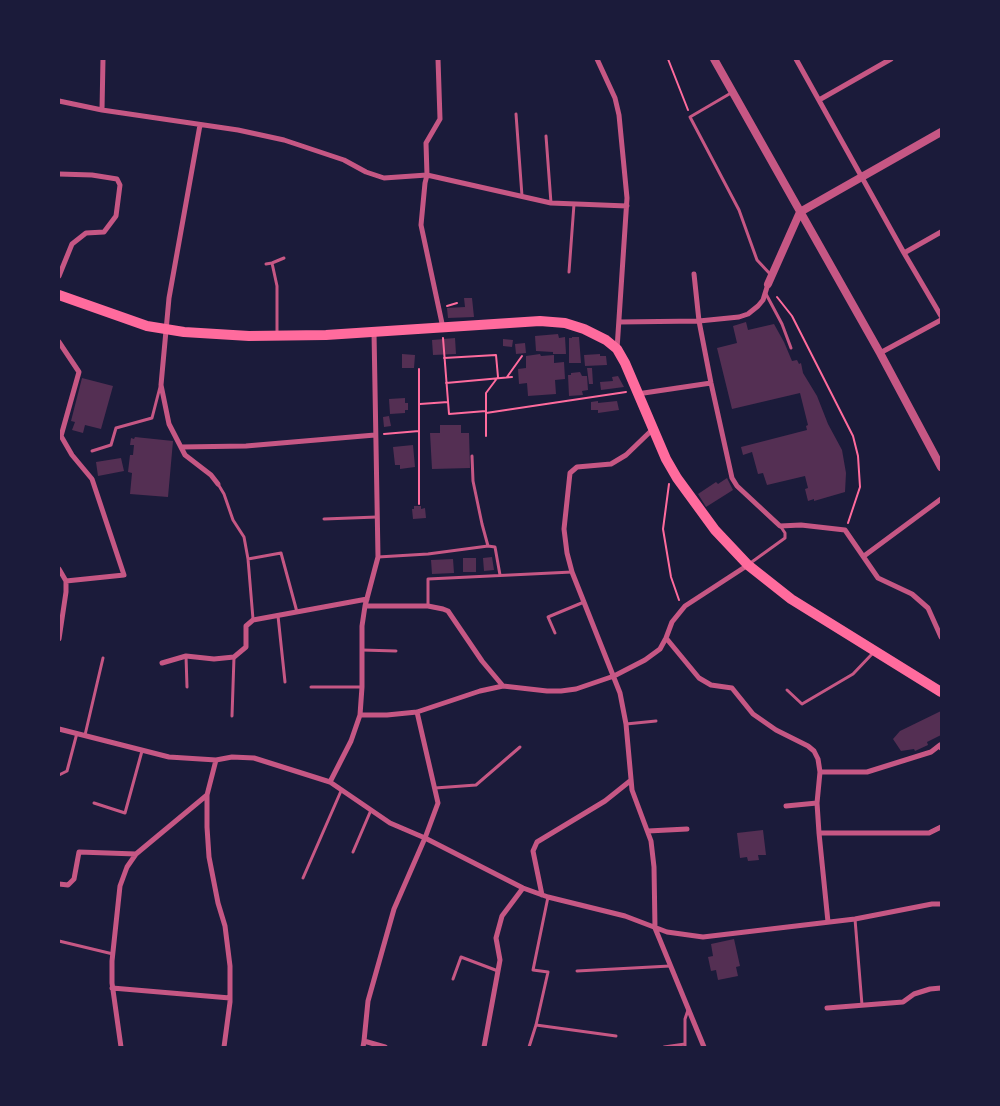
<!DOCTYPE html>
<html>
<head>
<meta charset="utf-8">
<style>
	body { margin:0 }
	#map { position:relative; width:1000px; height:1106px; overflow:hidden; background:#1b1b3a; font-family:"Alegreya Sans",sans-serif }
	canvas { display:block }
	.frame { position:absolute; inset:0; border:60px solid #1b1b3a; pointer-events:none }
</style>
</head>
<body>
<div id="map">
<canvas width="1000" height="1106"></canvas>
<div class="frame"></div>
</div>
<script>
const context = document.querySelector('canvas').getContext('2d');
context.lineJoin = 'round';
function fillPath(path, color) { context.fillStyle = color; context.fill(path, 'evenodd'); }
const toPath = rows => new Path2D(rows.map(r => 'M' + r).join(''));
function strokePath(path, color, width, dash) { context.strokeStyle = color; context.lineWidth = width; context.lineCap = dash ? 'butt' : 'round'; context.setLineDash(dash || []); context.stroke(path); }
const building = toPath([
	[464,298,472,298,474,317,448,318,447,308,465,307],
	[746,322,748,330,774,324,784,342,792,361,797,360,799,364,801,363,803,373,817,396,828,424,842,450,846,473,845,492,814,501,814,499,808,501,805,489,808,488,805,476,767,485,763,473,758,474,752,452,743,455,741,447,807,430,806,426,808,425,800,393,732,409,717,348,737,343,733,326],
	[558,334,559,338,565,337,566,354,553,354,553,352,536,351,535,336],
	[572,337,579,337,581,363,569,363,569,338,572,338],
	[455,338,456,354,433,355,432,340],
	[503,339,513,340,512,347,503,346],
	[525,343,526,353,516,354,515,344],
	[402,354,415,355,414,368,402,368],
	[540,354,541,356,554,355,554,363,564,362,565,379,555,380,556,394,528,396,527,383,519,384,518,369,526,368,526,356],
	[600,354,600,356,606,356,607,365,585,366,584,355],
	[587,368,592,368,593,384,589,384],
	[580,372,582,376,587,376,588,390,582,391,583,395,569,396,568,375,571,375,571,373],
	[618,376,624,387,601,390,600,382,613,381,612,377],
	[82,378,113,386,101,429,85,425,83,433,72,430,75,422,71,421],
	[405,398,405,403,408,403,408,410,405,410,405,413,390,414,389,399],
	[598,401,598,403,617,401,619,410,598,413,598,410,591,410,591,402],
	[389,416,391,426,384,427,383,417],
	[440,425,461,425,461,433,469,433,470,468,432,469,430,433,440,433],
	[135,437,173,441,168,497,130,494,132,473,128,472,130,455,133,455,134,445,130,445,131,438,134,439],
	[413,445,415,467,400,469,400,465,395,465,393,447],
	[121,458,124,471,98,476,96,462],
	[727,478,733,490,706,507,698,494,716,482,718,484],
	[414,506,421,506,421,509,425,508,426,518,413,519,412,509,414,509],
	[492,557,494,570,484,571,483,558],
	[463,558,476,558,476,572,463,572],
	[453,559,454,573,432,574,431,560],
	[941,711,941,735,927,742,928,745,915,751,914,749,901,751,893,739,900,731],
	[763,830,766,855,758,855,759,860,748,861,747,857,740,858,737,833],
	[734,939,740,966,736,967,738,976,718,980,716,970,711,971,708,957,713,956,711,944]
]);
const path = toPath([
	[668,59,688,110],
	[777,297,792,316,853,436,858,456,860,487,848,523],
	[447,306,457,303],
	[443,338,449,414,486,411],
	[444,358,496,355,498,377,486,393,486,436],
	[507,377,522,356],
	[446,383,512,377],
	[420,404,448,402],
	[486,413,626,392],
	[384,434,419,431],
	[669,484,663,529,671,577,679,600],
	[419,504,419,369]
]);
const service = toPath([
	[731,93,690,117,739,210,757,260,771,275],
	[516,114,522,196],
	[546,136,551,203],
	[272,263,277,286,277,335],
	[266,264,272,263,284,258],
	[569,272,574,204],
	[766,294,782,324,791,348],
	[92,451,111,445,116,428,152,418,160,387],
	[472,456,473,481,482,524,488,546],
	[218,484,224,494,233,520,244,537,248,559,253,619],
	[324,519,377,517],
	[378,557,428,554,488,546,495,547,500,575],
	[248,559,281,553,297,612],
	[749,564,785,538,785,533,781,527],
	[428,606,428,579,572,572],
	[278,616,285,682],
	[555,633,548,617,584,602],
	[362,650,396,651],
	[186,656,187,687],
	[311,687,362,687],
	[787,690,802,704,853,674,873,653],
	[232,716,234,657],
	[626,724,656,721],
	[85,735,103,658],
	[59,775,67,771,77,733],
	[435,788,476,785,520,747],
	[94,803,125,813,142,751],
	[353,852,371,810],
	[303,878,341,791],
	[855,919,862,1005],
	[59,941,113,954],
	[577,971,670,966],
	[453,979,461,957,498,971],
	[536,1025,616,1036],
	[529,1047,536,1025,548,972,533,970,548,897],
	[664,1047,685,1044],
	[685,1047,685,1019,688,1010]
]);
const minor = toPath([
	[438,59,440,119,426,143,427,175,425,183,421,225,443,328],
	[597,59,615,98,619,115,627,198,617,349],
	[796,59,904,253,941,316],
	[819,100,891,59],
	[59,101,102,110,238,130,284,140,344,160,366,172,384,178,427,175,551,203,627,206],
	[102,110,103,59],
	[200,125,169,298,161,385,169,424,185,455,211,475,218,484],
	[59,174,92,175,117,179,120,185,116,216,104,232,86,233,72,244,59,276],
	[904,253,941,232],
	[694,274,699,321,711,383,732,478,737,486,780,526,801,525,845,530,878,578,912,594,928,608,941,637],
	[619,322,699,321,739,317,748,314,758,306,763,300,768,284],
	[59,342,79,372,61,436,72,455,92,479,124,575,66,581],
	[880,353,941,320],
	[637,394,711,383],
	[653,429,626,455,611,464,577,467,570,473,564,529,567,553,572,572,620,693,626,724,632,790,651,841,654,867,655,928,704,1047],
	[181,447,246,446,375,435],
	[864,556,941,499],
	[59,569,66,581,66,592,59,639],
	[365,606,428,606,443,609,448,611,482,661,503,686,547,691,561,691,576,689,614,676,645,660,660,649,666,638,672,622,685,606,748,565],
	[666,638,699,678,711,685,732,688,753,714,776,730,808,746,814,751,818,759,820,772,817,803,819,833,828,922],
	[162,663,186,656,214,659,234,657,246,647,246,626,253,620,367,599],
	[360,715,387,715,417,712,480,691,503,686],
	[59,729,169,757,216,760,232,757,254,758,330,782,390,823,425,838,523,888,548,897,625,916,667,932,703,937,855,919,932,904,941,904],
	[216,760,207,795,207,827,209,857,218,903,225,926,230,966,230,1002,224,1047],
	[820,772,867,772,931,752,940,745,941,748],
	[330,782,351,741,360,715,362,687,362,626,365,606,378,557,374,332],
	[786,806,817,803],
	[648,831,687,829],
	[819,833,929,833,941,827],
	[59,884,68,885,74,879,79,852,136,854],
	[542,895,533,851,537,842,605,801,630,781],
	[112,988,230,998],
	[827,1008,903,1002,914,994,930,989,941,988],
	[364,1041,368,1001,394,909,425,838,438,803,417,712],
	[121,1047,112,983,112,961,120,886,127,867,136,854,207,795],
	[363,1047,364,1041,385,1047],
	[484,1047,500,960,496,938,502,916,523,888]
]);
const tertiary = toPath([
	[714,59,880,353,941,467],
	[768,284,800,212,941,132]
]);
const primary = toPath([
	[59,295,147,326,184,332,249,336,326,335,540,321,565,323,584,329,606,340,617,349,625,363,666,459,677,478,715,530,748,565,791,599,941,692]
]);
fillPath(building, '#542f53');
strokePath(path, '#ff6b9d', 2);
strokePath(service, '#c65784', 3);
strokePath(minor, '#c65784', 5);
strokePath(tertiary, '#c65784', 8);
strokePath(primary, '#ff6b9d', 10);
</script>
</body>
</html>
